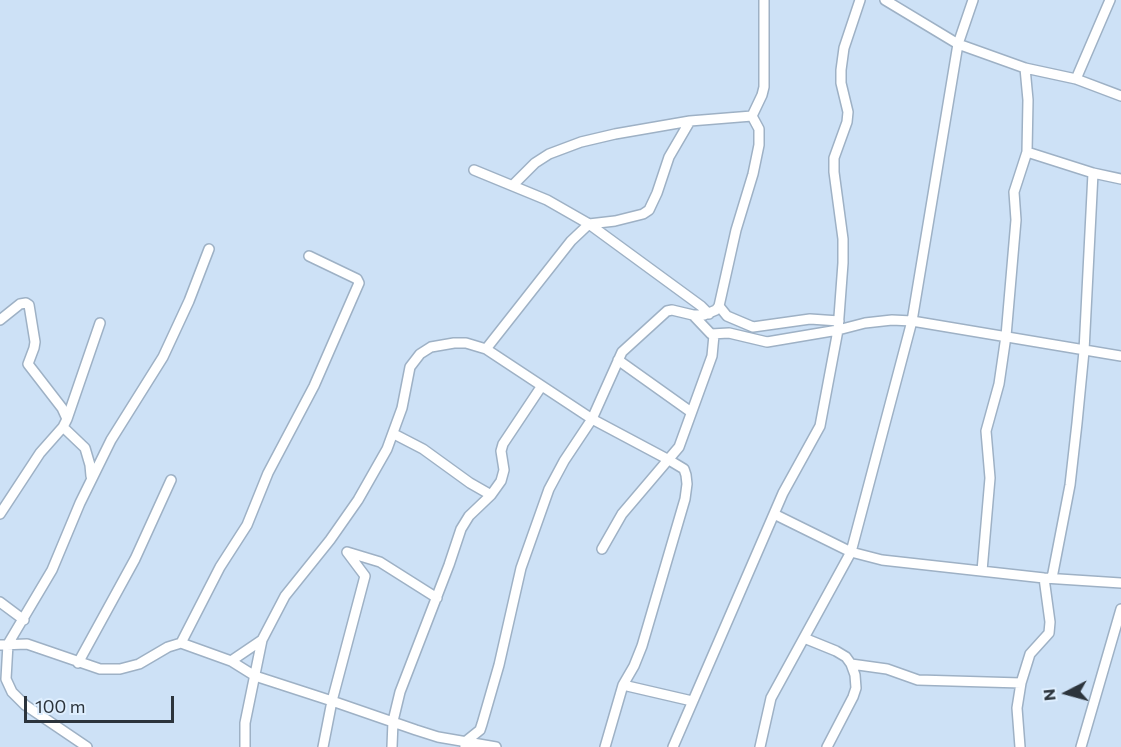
<!DOCTYPE html>
<html>
<head>
<meta charset="utf-8">
<style>
	body { margin:0 }
	#map { position:relative; width:1121px; height:747px; overflow:hidden; background:#cde1f6; font-family:Commissioner,sans-serif }
	canvas { display:block }
	.north { position:absolute; left:1037px; top:663px; width:60px; height:60px; -webkit-text-stroke:4px #deeefe; paint-order:stroke; rotate:264deg; font-size:16px; font-weight:700; line-height:24px; text-align:center; color:#2c343c }
	.north::after { content:''; display:block; margin:auto; width:21px; height:27px; background:#2c343c; clip-path:polygon(50% 0,100% 100%,50% 72%,0 100%) }
	.scale { position:absolute; left:24px; top:696px; width:150px; height:27px; box-sizing:border-box; border:3px solid #2c343c; border-top:0; padding-left:8px; font-size:18px; line-height:21px; white-space:nowrap; color:#2c343c; -webkit-text-stroke:4px #deeefe; paint-order:stroke }
</style>
</head>
<body>
<div id="map">
<canvas width="1121" height="747"></canvas>
<div class="north">N</div>
<div class="scale">100 m</div>
</div>
<script>
const context = document.querySelector('canvas').getContext('2d');
context.lineJoin = 'round';
const toPath = rows => new Path2D(rows.map(r => 'M' + r).join(''));
function strokePath(path, color, width, dash) { context.strokeStyle = color; context.lineWidth = width; context.lineCap = dash ? 'butt' : 'round'; context.setLineDash(dash || []); context.stroke(path); }
const street = toPath([
	[885,0,958,44,1025,68,1076,79,1121,96],
	[1076,79,1110,0],
	[1027,152,1093,173,1121,179],
	[474,170,547,200,589,224,701,306,709,314],
	[513,185,535,163,549,154,581,142,615,134,690,121,752,116],
	[719,306,727,316,753,327,810,319,839,321],
	[693,315,711,334,729,333,767,342,838,330,865,323,892,320,912,321,1121,356],
	[0,320,20,304,26,303,29,305,35,342,34,348,28,364,62,408,67,419,63,427,40,453,0,514],
	[486,349,571,241,589,224,615,221,643,214,649,210,657,193,669,157,690,121],
	[618,360,691,412],
	[67,419,100,323],
	[63,427,85,448,90,465,91,476],
	[394,434,423,449,470,483,491,495],
	[774,514,851,552,882,560,1044,578,1121,583],
	[602,549,622,514,679,447,712,356,714,335],
	[982,571,990,478,986,431,999,384,1006,336,1016,220,1014,192,1027,152,1028,100,1025,68],
	[1052,578,1070,485,1077,423,1084,351,1093,173],
	[0,602,24,620],
	[804,638,836,651,846,657,851,664,855,675,856,688,853,697,827,747],
	[181,643,220,567,247,525,268,473,314,386,359,283,357,279,309,256],
	[0,645,27,644,100,669,120,669,139,664,168,647,181,643,231,661,255,676,332,701,416,730,438,737,496,747],
	[231,661,262,640],
	[78,663,135,559,171,480],
	[851,664,887,669,918,680,1021,683],
	[623,685,692,701],
	[87,747,25,705,12,692,6,679,8,644,52,570,80,503,111,440,163,357,189,301,209,249],
	[245,747,245,723,262,640,285,596,330,540,358,500,387,449,402,408,410,367,420,354,431,347,454,343,466,343,486,349,592,419,669,460,684,469,686,475,687,484,685,499,642,646,634,666,623,685,605,747],
	[323,747,332,701,365,576,347,552,380,562,437,598],
	[392,747,393,721,400,692,449,565,461,529,469,516,491,495,501,481,504,470,501,451,503,444,541,387],
	[465,747,465,742,480,730,482,724,499,665,521,568,549,489,564,461,592,419,622,352,667,311,672,310,693,315,704,315,716,310,719,306,736,230,753,174,759,145,759,129,752,116,762,95,764,87,764,0],
	[673,747,783,493,820,426,838,330,843,263,843,239,834,172,834,158,847,122,848,112,841,83,841,70,844,48,860,0],
	[760,747,771,698,851,552,912,321,958,44,973,0],
	[1020,747,1017,708,1021,683,1030,654,1049,633,1050,622,1044,578],
	[1081,747,1121,609]
]);
strokePath(street, '#9eb1c5', 12);
strokePath(street, '#fff', 9);
</script>
</body>
</html>
